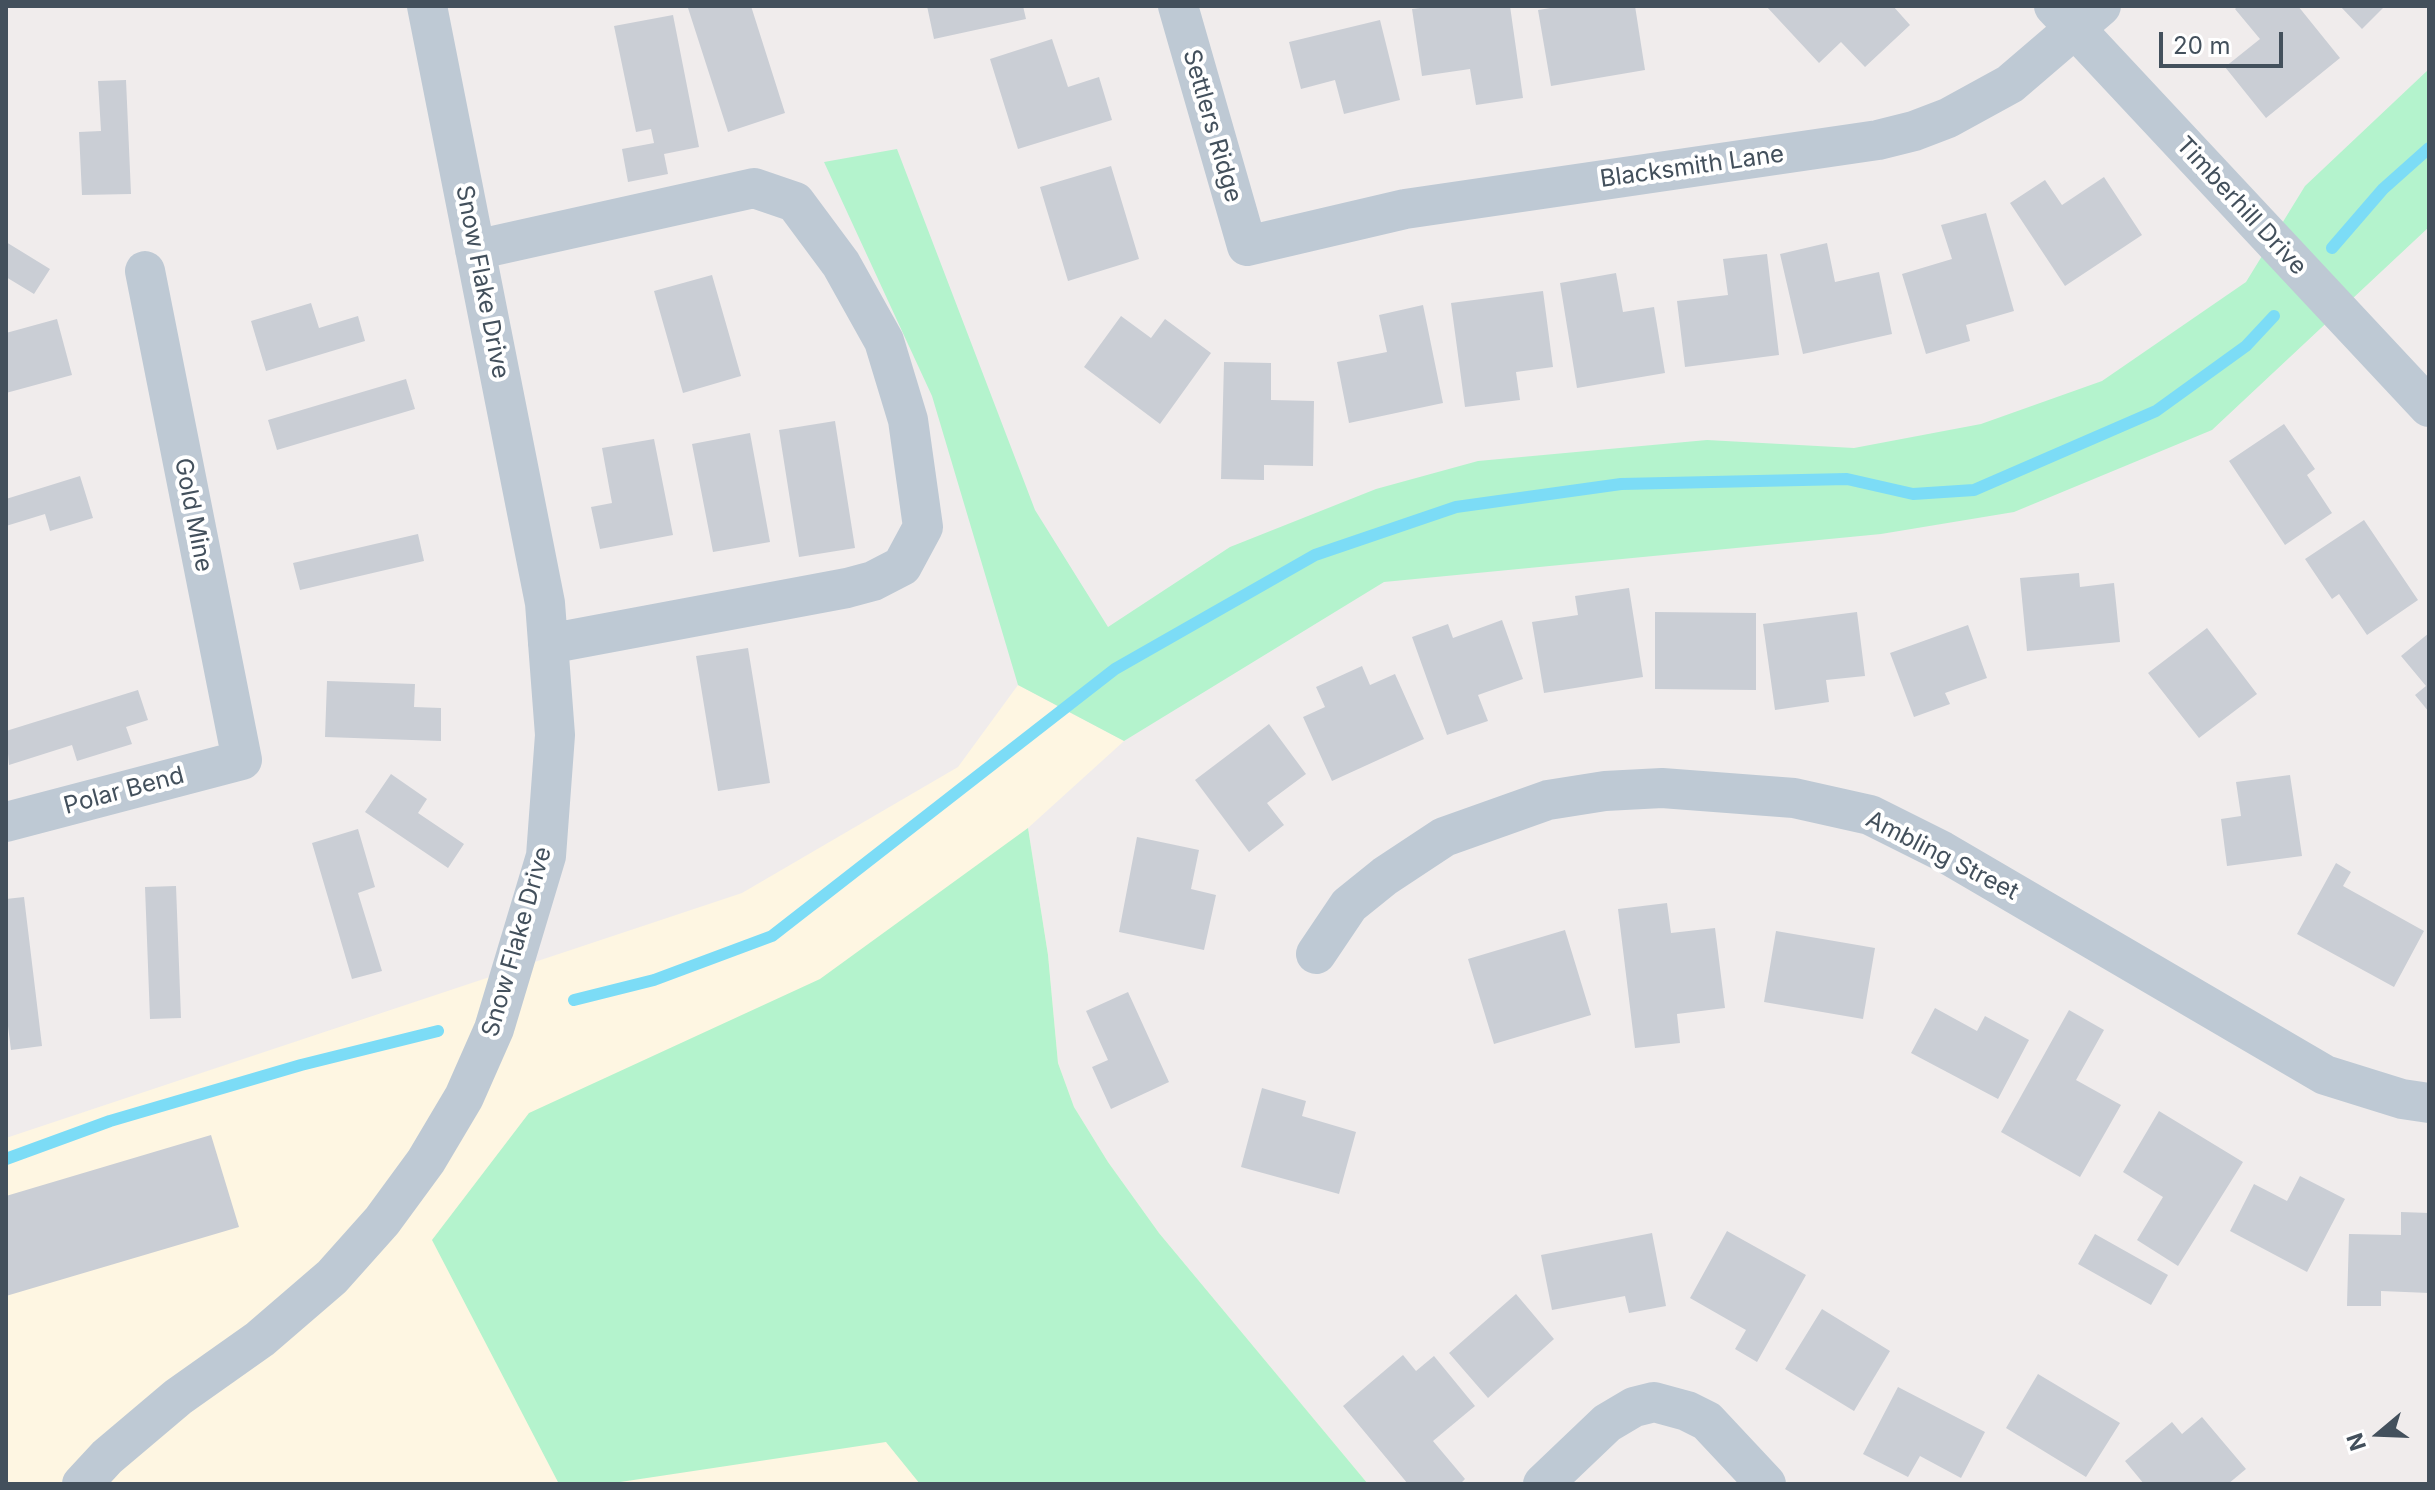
<!DOCTYPE html>
<html>
<head>
<meta charset="utf-8">
<style>
	body { margin:0 }
	#map { position:relative; width:2435px; height:1490px; overflow:hidden; background:#f0ecec; font-family:Inter,sans-serif }
	canvas { display:block }
	.frame { position:absolute; inset:0; border:8px solid #43505c; pointer-events:none }
	.north { position:absolute; left:2339px; top:1394px; width:80px; height:80px; -webkit-text-stroke:6px #fff; paint-order:stroke; rotate:251deg; font-size:22px; font-weight:700; line-height:32px; text-align:center; color:#43505c }
	.north::after { content:''; display:block; margin:auto; width:28px; height:36px; background:#43505c; clip-path:polygon(50% 0,100% 100%,50% 72%,0 100%) }
	.scale { position:absolute; left:2159px; top:32px; width:124px; height:36px; box-sizing:border-box; border:4px solid #43505c; border-top:0; padding-left:10px; font-size:24px; line-height:28px; white-space:nowrap; color:#43505c; -webkit-text-stroke:6px #fff; paint-order:stroke }
</style>
</head>
<body>
<div id="map">
<canvas width="2435" height="1490"></canvas>
<div class="frame"></div>
<div class="north">N</div>
<div class="scale">20 m</div>
</div>
<script>
const context = document.querySelector('canvas').getContext('2d');
context.lineJoin = 'round';
function fillPath(path, color) { context.fillStyle = color; context.fill(path, 'evenodd'); }
const toPath = rows => new Path2D(rows.map(r => 'M' + r).join(''));
function strokePath(path, color, width, dash) { context.strokeStyle = color; context.lineWidth = width; context.lineCap = dash ? 'butt' : 'round'; context.setLineDash(dash || []); context.stroke(path); }
function drawText(font, color, halo, rows, align = 'center') {
  context.font = font + ' Inter,sans-serif'; context.lineWidth = 8; context.setLineDash([]); context.textBaseline = 'middle'; context.strokeStyle = halo; context.fillStyle = color; for (const [text, x, y, turn = 0] of rows) {
    context.save(); context.translate(x, y); context.rotate((+turn || 0) * Math.PI / 180); context.textAlign = isNaN(turn) ? turn : align; if (halo) context.strokeText(text, 0, 0); context.fillText(text, 0, 0); context.restore();
  }
}
const commercial = toPath([
	[1018,685,1124,741,1028,828,1048,955,1058,1063,1074,1107,1108,1162,1159,1233,1368,1484,6,1484,6,1138,742,893,958,767]
]);
const green = toPath([
	[2429,69,2429,227,2212,430,2014,512,1881,534,1384,582,1124,741,1018,685,932,396,824,162,897,149,1035,510,1108,627,1230,547,1376,489,1478,461,1707,440,1854,448,1981,424,2102,381,2246,282,2305,186],
	[1028,828,1048,955,1058,1063,1074,1107,1108,1162,1159,1233,1368,1484,920,1484,886,1442,607,1484,559,1484,432,1240,529,1113,820,979]
]);
const stream = toPath([
	[2332,248,2383,189,2429,148],
	[574,1000,654,980,772,936,1115,669,1315,555,1456,507,1621,484,1847,479,1913,494,1974,490,2156,411,2246,346,2274,316],
	[6,1159,110,1121,301,1065,438,1031]
]);
const building = toPath([
	[693,6,751,6,785,113,728,132,688,8],
	[927,6,1023,6,1026,19,934,39],
	[1436,6,1510,6,1523,98,1476,105,1470,69,1422,76,1412,9],
	[1563,6,1635,6,1645,70,1551,86,1538,10],
	[1766,6,1893,6,1910,25,1865,67,1841,42,1819,63],
	[2238,6,2298,6,2340,58,2266,118,2225,67,2260,39,2235,9],
	[2340,6,2385,6,2362,29],
	[673,15,699,147,664,154,668,174,628,182,622,149,654,143,651,129,636,132,614,26],
	[1380,20,1400,100,1344,114,1335,80,1301,89,1289,42],
	[1052,39,1068,87,1099,77,1112,120,1018,149,990,59],
	[126,80,131,194,82,195,79,132,101,131,98,81],
	[1111,166,1139,259,1068,281,1040,187],
	[2104,177,2142,235,2065,286,2010,203,2045,180,2062,205],
	[1986,213,2014,311,1966,325,1970,341,1926,354,1902,274,1952,259,1941,225],
	[6,242,50,269,34,294,6,277],
	[1827,243,1835,282,1879,272,1892,334,1803,354,1780,254],
	[1767,254,1779,355,1685,367,1677,301,1728,295,1723,259],
	[1616,273,1623,312,1654,307,1665,373,1577,388,1560,283],
	[712,275,741,376,683,393,654,291],
	[1543,291,1553,367,1516,372,1520,400,1465,407,1451,303],
	[311,303,319,328,358,316,365,341,266,371,251,321],
	[1423,305,1443,403,1349,423,1337,362,1387,352,1379,315],
	[1121,316,1151,338,1165,319,1211,353,1160,424,1084,367],
	[57,319,72,375,6,393,6,333],
	[1224,362,1271,363,1271,400,1314,401,1313,466,1264,465,1264,480,1221,479],
	[406,379,415,409,277,450,268,420],
	[835,421,855,548,799,557,779,430],
	[2284,424,2315,469,2307,475,2332,513,2285,545,2229,461],
	[750,433,770,542,713,552,692,444],
	[654,439,673,535,600,549,591,507,612,503,602,448],
	[80,476,93,518,50,531,45,514,6,526,6,499],
	[2364,520,2418,600,2367,635,2339,594,2332,599,2305,559],
	[418,534,424,561,300,590,293,563],
	[2079,573,2080,587,2114,583,2120,642,2027,651,2020,578],
	[1629,588,1643,677,1544,693,1532,622,1578,615,1575,596],
	[1655,612,1756,613,1756,690,1655,689],
	[1857,612,1865,676,1826,680,1829,702,1775,710,1763,624],
	[1502,620,1523,679,1478,695,1488,721,1447,735,1412,637,1448,624,1453,638],
	[1968,625,1987,678,1945,693,1950,704,1914,717,1890,653],
	[2207,628,2257,694,2199,738,2148,673],
	[2429,633,2429,712,2415,695,2426,686,2401,656],
	[748,648,770,783,718,791,696,656],
	[1362,666,1370,685,1395,674,1424,739,1332,781,1303,717,1325,707,1316,687],
	[327,681,415,684,414,707,441,708,441,741,325,737],
	[138,690,148,720,126,727,132,744,77,761,72,745,9,765,6,731],
	[1269,724,1306,774,1267,803,1284,825,1249,852,1195,780],
	[391,774,427,799,418,813,464,844,448,868,365,812],
	[2290,775,2302,856,2227,866,2221,819,2241,816,2236,782],
	[358,829,375,887,358,893,382,971,352,979,312,843],
	[1137,837,1199,850,1191,889,1216,895,1204,950,1119,932],
	[2336,863,2351,872,2343,886,2424,931,2394,987,2297,934],
	[176,886,181,1018,150,1019,145,887],
	[24,897,42,1046,11,1050,6,1010,6,899],
	[1667,903,1671,933,1715,928,1725,1008,1677,1014,1680,1043,1635,1048,1618,909],
	[1565,930,1591,1015,1494,1044,1468,959],
	[1776,931,1875,948,1863,1019,1764,1002],
	[1128,992,1169,1082,1111,1109,1092,1067,1108,1060,1086,1011],
	[1935,1008,1977,1031,1985,1016,2029,1040,1998,1099,1911,1053],
	[2069,1010,2104,1030,2076,1080,2121,1105,2080,1177,2001,1132],
	[1262,1088,1306,1101,1302,1116,1356,1132,1339,1194,1241,1167],
	[2159,1111,2243,1162,2178,1266,2137,1240,2163,1197,2123,1172],
	[211,1135,239,1227,6,1296,6,1196],
	[2300,1176,2345,1199,2307,1272,2230,1231,2254,1184,2287,1201],
	[2401,1212,2429,1213,2429,1293,2381,1291,2381,1306,2347,1306,2349,1234,2401,1235],
	[1727,1231,1806,1275,1757,1362,1735,1349,1746,1330,1690,1298],
	[1652,1233,1666,1306,1629,1313,1625,1296,1552,1310,1541,1255],
	[2095,1234,2168,1275,2151,1305,2078,1264],
	[1516,1294,1554,1339,1488,1398,1449,1353],
	[1822,1309,1890,1351,1854,1411,1785,1369],
	[1403,1355,1416,1371,1434,1356,1475,1406,1433,1441,1465,1479,1460,1484,1408,1484,1343,1406],
	[2038,1374,2120,1423,2086,1477,2006,1428],
	[1898,1387,1985,1432,1961,1478,1920,1456,1908,1477,1863,1454],
	[2202,1417,2246,1469,2228,1484,2144,1484,2125,1461,2172,1422,2182,1434]
]);
const minor = toPath([
	[1178,6,1247,246,1405,209,1878,140,1914,131,1948,118,2010,84,2101,6],
	[2054,6,2429,407],
	[475,250,754,188,795,202,841,264,884,341,908,420,923,527,902,566,873,581,847,588,548,644],
	[6,822,242,760,145,271],
	[1316,954,1349,905,1385,876,1444,837,1548,800,1605,791,1662,788,1794,798,1870,815,1942,851,2325,1075,2402,1099,2429,1103],
	[82,1484,107,1457,178,1397,260,1339,332,1277,382,1221,426,1161,464,1097,494,1029,546,856,555,735,545,603,427,6],
	[1543,1484,1607,1423,1634,1407,1654,1402,1687,1411,1707,1421,1766,1484]
]);
const streetNames = [
	["Settlers Ridge",1212,126,74],
	["Blacksmith Lane",1692,167,-8],
	["Timberhill Drive",2241,206,47],
	["Snow Flake Drive",482,282,79],
	["Gold Mine",193,515,79],
	["Polar Bend",124,791,-15],
	["Ambling Street",1942,856,27],
	["Snow Flake Drive",517,942,-74]
];
fillPath(commercial, '#fef6e2');
fillPath(green, '#b4f3cd');
strokePath(stream, '#7cdcf6', 12);
fillPath(building, '#caced5');
strokePath(minor, '#bec9d4', 40);
drawText('24px', '#43505c', '#fff', streetNames);
</script>
</body>
</html>
